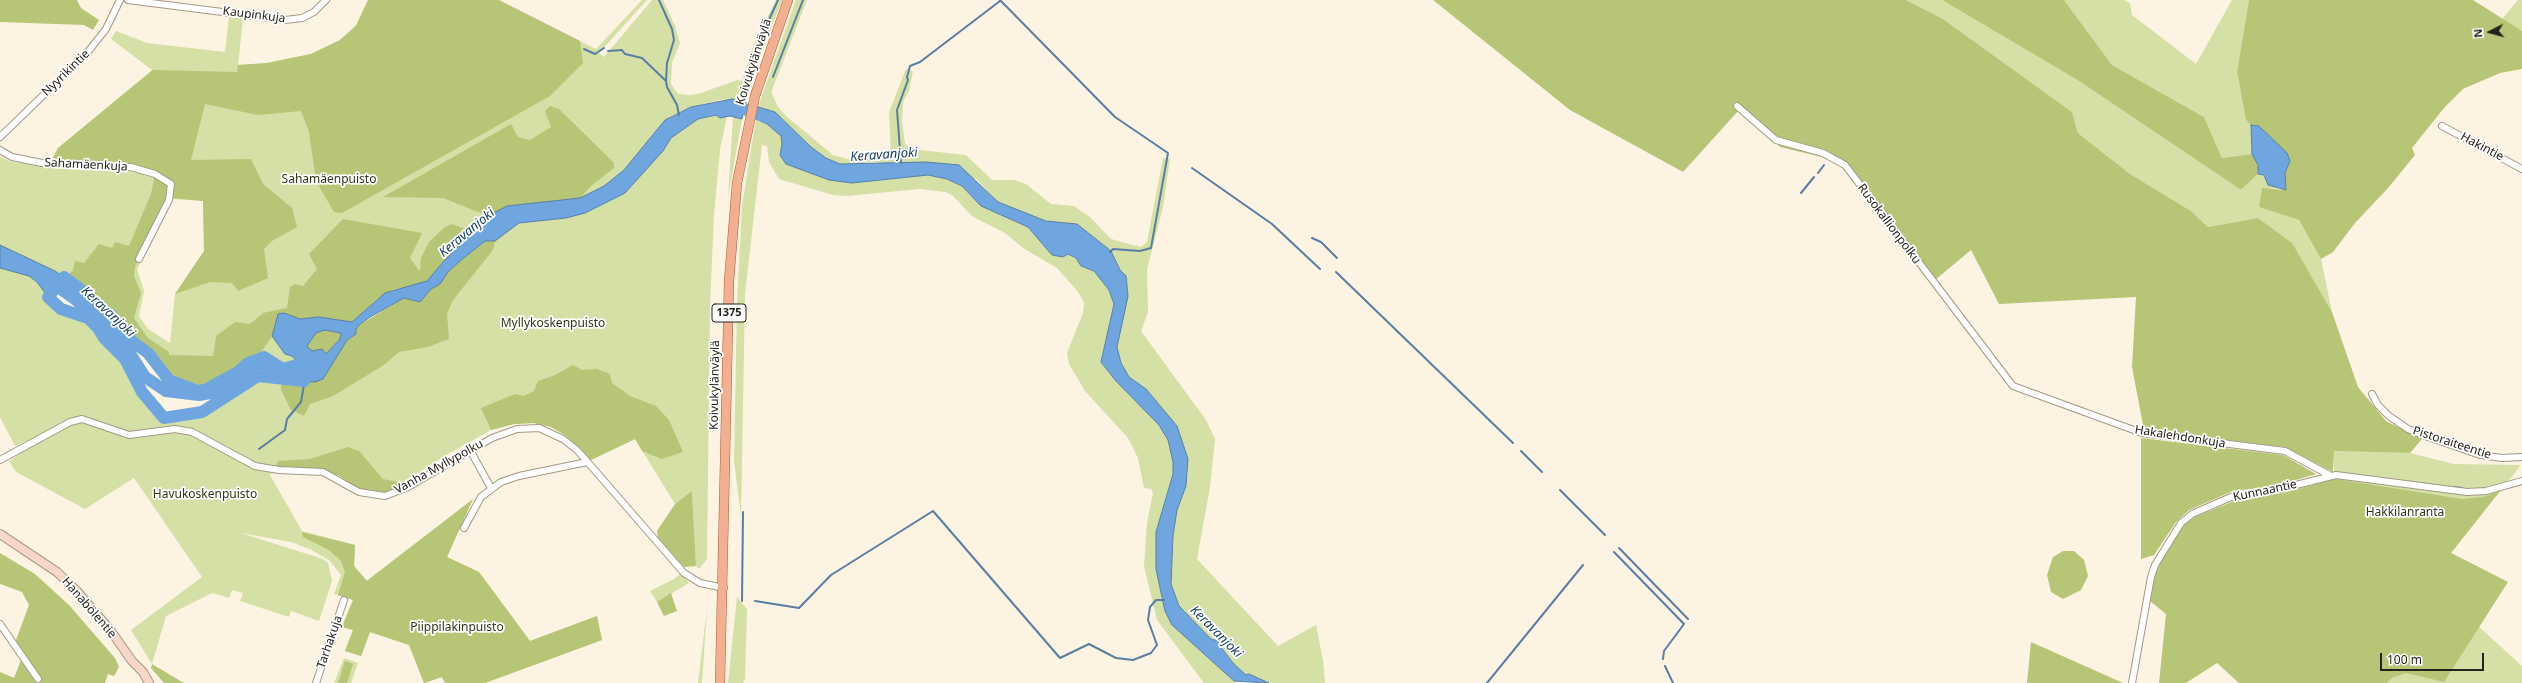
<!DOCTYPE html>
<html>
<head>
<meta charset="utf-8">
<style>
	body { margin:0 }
	#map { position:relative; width:2522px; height:683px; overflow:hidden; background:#fdf3e3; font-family:"Noto Sans",sans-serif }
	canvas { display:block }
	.north { position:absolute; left:2470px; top:12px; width:40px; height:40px; -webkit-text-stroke:3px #fff; paint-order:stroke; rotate:264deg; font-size:11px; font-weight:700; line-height:16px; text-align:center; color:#26211a }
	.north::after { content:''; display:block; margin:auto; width:14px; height:18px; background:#26211a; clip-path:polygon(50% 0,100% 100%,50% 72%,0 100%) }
	.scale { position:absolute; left:2380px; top:653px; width:104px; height:18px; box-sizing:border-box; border:2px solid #26211a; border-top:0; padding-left:5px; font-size:12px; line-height:14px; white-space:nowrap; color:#26211a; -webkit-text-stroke:3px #fff; paint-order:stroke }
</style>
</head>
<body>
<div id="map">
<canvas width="2522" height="683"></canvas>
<div class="north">N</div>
<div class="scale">100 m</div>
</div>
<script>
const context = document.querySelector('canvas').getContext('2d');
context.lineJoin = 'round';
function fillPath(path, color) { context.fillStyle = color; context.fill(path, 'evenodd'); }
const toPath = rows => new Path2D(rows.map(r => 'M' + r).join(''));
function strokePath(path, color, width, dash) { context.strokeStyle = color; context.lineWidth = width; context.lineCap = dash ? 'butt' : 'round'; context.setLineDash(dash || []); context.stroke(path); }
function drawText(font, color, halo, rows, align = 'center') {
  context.font = font + ' "Noto Sans",sans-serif'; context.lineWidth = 3.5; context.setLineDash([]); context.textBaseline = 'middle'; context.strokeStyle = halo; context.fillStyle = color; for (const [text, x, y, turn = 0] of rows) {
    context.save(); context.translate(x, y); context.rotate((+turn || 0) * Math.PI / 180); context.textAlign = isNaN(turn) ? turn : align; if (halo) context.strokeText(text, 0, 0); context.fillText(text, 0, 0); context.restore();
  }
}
const green = toPath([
	[368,0,499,0,596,49,642,0,647,0,599,53,604,57,652,0,663,0,675,26,680,43,672,63,671,84,678,94,690,95,698,94,737,80,742,81,754,44,776,0,782,0,766,41,746,102,732,99,719,100,691,107,671,116,654,133,648,144,624,170,604,186,580,198,488,216,474,223,473,232,444,261,427,281,292,355,302,366,297,365,283,369,264,357,248,363,238,372,205,390,186,386,163,375,148,353,137,347,122,327,111,315,90,301,84,292,55,271,0,245,0,157,12,162,51,167,58,148,152,70,111,39,116,31,147,43,225,52,229,16,243,18,238,65,267,63,311,54,340,40,356,25],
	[172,199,203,201,204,251,175,294,170,343,148,329,139,316,144,291,137,269],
	[796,0,807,0,772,90,772,94,778,107,787,117,833,155,854,161,891,154,889,112,906,69,913,71,909,91,903,102,902,122,905,144,911,149,966,155,992,180,1015,180,1026,184,1051,204,1074,206,1091,218,1111,239,1141,247,1147,242,1163,158,1170,159,1163,207,1147,270,1148,312,1141,331,1206,420,1215,439,1210,487,1197,559,1278,646,1316,625,1323,660,1325,683,1269,683,1249,674,1246,675,1233,663,1219,642,1211,639,1179,606,1171,584,1173,536,1177,510,1186,486,1188,472,1146,389,1129,377,1121,363,1117,347,1124,273,1120,270,1111,251,1089,233,1028,215,998,202,976,179,876,162,840,164,826,158,811,147,775,112,758,107],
	[1906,0,1942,0,2079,81,2241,190,2258,174,2264,175,2280,188,2262,189,2259,207,2299,220,2321,259,2332,312,2292,244,2258,218,2208,227,2191,211,2130,174,2078,133,2072,112,1943,19],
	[2064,0,2124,0,2130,3,2132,15,2196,64,2232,0,2249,0,2237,72,2246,120,2251,125,2252,154,2222,158,2204,117,2112,65],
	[2518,0,2522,0,2522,32,2502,19],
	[716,115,720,118,727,117,720,149,714,216,710,304,707,559,699,569,696,566,692,492,675,504,635,439,591,460,565,435,551,427,534,423,514,424,491,430,448,454,402,483,403,487,356,489,340,476,322,469,275,469,270,475,302,531,355,545,354,566,366,581,473,499,447,557,479,572,530,641,597,616,602,640,485,683,445,683,442,677,424,683,409,645,370,632,361,656,345,651,353,630,342,627,353,600,334,594,341,575,330,561,312,550,291,542,241,533,323,559,328,563,332,581,319,621,291,611,289,617,240,601,243,593,232,590,229,598,212,593,166,616,152,664,131,630,202,577,134,478,85,509,16,472,9,461,64,424,15,446,0,417,0,268,29,276,37,282,61,309,88,318,125,359,142,392,164,418,190,415,202,412,258,376,315,382,448,272,520,223,566,218,625,193,663,151,671,138,698,119],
	[733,117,742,119,728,198],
	[756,119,767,124,781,136,782,144,780,155,852,183,928,175,947,179,962,186,981,206,1028,227,1052,255,1068,254,1076,258,1081,266,1094,271,1109,290,1114,304,1101,362,1159,425,1168,440,1173,462,1173,474,1163,507,1172,625,1236,683,1204,683,1157,620,1144,566,1147,523,1153,493,1151,489,1144,488,1138,458,1128,438,1085,391,1069,364,1067,353,1083,313,1084,303,1079,293,1057,268,1023,248,1005,233,973,217,952,195,945,192,920,189,847,196,833,195,779,179,769,162,767,146,762,145,745,294,741,517,734,460,737,302,742,206],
	[2333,451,2410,453,2454,464,2521,465,2451,553,2508,582,2478,626,2522,666,2522,683,2387,683,2392,678,2405,673,2335,479],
	[680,574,689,583,657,602,650,591,674,579],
	[737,597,747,609,745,680,743,683,728,683],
	[707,608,703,669,702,683,698,683],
	[344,658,358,663,351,683,334,683]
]);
const forest = toPath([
	[0,0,77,0,81,8,99,20,93,30,84,25,0,22],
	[368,0,499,0,580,41,583,63,550,96,342,213,334,212,316,181,309,132,301,111,258,115,205,104,191,160,251,159,263,184,292,208,297,227,272,241,264,249,268,278,238,291,232,283,210,282,175,294,204,251,203,201,172,198,172,182,156,171,131,164,51,161,58,148,153,70,237,72,238,65,267,63,311,54,340,40,356,26],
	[1433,0,1906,0,1943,19,2072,112,2078,133,2130,174,2191,211,2208,227,2258,218,2292,243,2332,312,2358,387,2386,421,2422,439,2410,453,2334,451,2333,472,2285,447,2144,430,2132,367,2136,297,1999,304,1971,250,1935,280,1849,172,1826,158,1780,147,1739,110,1683,172,1570,110],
	[1942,0,2064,0,2112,65,2204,117,2222,158,2252,154,2258,165,2258,174,2241,190,2079,81],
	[2249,0,2473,0,2522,31,2522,69,2500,73,2463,89,2444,108,2412,148,2415,155,2388,188,2355,223,2333,252,2321,259,2299,220,2259,207,2262,188,2286,190,2285,173,2290,161,2260,126,2251,125,2246,120,2237,72],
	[550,106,559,109,614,163,614,168,591,186,580,198,507,206,488,216,443,198,383,197,511,124,518,137,530,140,551,127,545,111],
	[155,174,169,185,168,197,135,267,134,276,141,293,134,318,148,338,169,352,169,355,213,356,216,336,235,322,250,324,263,313,287,308,290,287,295,284,303,286,317,269,309,254,343,219,422,233,410,258,420,272,421,258,429,242,445,227,452,224,473,232,444,261,427,281,413,287,395,289,377,299,352,322,319,317,300,319,284,313,275,324,272,336,262,351,238,372,205,390,198,391,169,380,163,375,148,353,137,347,111,315,90,301,84,292,64,277,73,271,75,261,84,263,99,244,112,248,115,242,129,246,151,194],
	[485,241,495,241,493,250,453,300,447,314,449,339,428,347,399,352,384,365,333,396,310,404,304,416,291,410,281,390,281,379,315,382,330,366,347,340,356,334,356,329,359,325,404,298,420,302,431,289,440,284,448,272,460,261],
	[325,330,341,333,340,339,326,354,312,351,307,347,316,333],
	[573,365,582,370,597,369,610,374,612,383,630,396,656,406,669,420,683,452,662,459,642,451,635,439,591,460,565,435,551,427,534,423,514,424,491,430,481,408,515,394,524,396,534,391,538,381,555,375],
	[2141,438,2283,455,2316,474,2276,486,2233,491,2189,510,2176,522,2154,555,2141,559],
	[348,447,359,451,383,479,402,483,403,487,390,493,377,494,356,489,340,476,322,469,275,467,278,461,310,459],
	[2335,479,2462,499,2483,497,2500,491,2451,553,2508,582,2444,682,2406,673,2392,678,2387,683,2239,683,2217,663,2186,683,2159,683,2166,614,2150,601,2154,578,2161,561,2184,525,2195,517,2239,499,2283,493],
	[692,491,696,566,684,567,658,538,657,531,675,504],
	[473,499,447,557,479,572,530,641,597,616,602,640,485,683,445,683,442,677,424,683,409,645,370,632,361,656,345,651,353,630,342,627,353,600,338,595,345,572,341,561,329,550,303,537,302,532,355,545,354,566,367,581],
	[2063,551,2074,551,2084,560,2088,576,2081,590,2063,599,2051,592,2047,575,2053,557],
	[0,553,35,574,69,605,115,658,119,667,114,676,108,674,105,683,0,683,0,672,14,678,21,660,13,648,29,605,22,592,0,584],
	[671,593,677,611,664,616,657,602],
	[2031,642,2123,683,2027,683],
	[345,661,353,664,347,683,338,683],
	[152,664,184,683,164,683,151,668]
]);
const water = toPath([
	[732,99,746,102,742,119,730,116,720,118,716,115,698,119,671,138,663,151,625,193,585,213,566,218,519,223,495,241,485,241,460,261,448,272,440,284,431,289,420,302,404,298,370,317,359,325,356,329,356,334,347,340,323,379,315,382,304,381,296,373,301,366,292,356,285,354,272,336,278,314,284,313,300,319,319,317,352,322,385,293,427,281,444,261,473,232,474,223,507,206,580,198,604,186,624,170,665,120,691,107,732,99],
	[325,330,341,333,340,339,326,354,322,349,312,351,307,346,316,333,325,330],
	[758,107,775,112,811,147,826,158,840,164,926,162,959,165,998,202,1046,221,1077,224,1111,251,1120,270,1126,276,1128,296,1117,347,1121,363,1129,377,1146,389,1177,426,1188,459,1186,486,1177,510,1173,536,1171,584,1179,606,1211,639,1222,642,1221,647,1233,663,1246,675,1249,674,1269,683,1234,681,1172,625,1165,611,1156,569,1156,532,1173,474,1173,462,1168,440,1159,425,1116,381,1101,362,1114,304,1109,290,1094,271,1081,266,1076,258,1068,254,1063,257,1052,255,1028,227,981,206,962,186,947,179,928,175,852,183,829,180,786,164,780,155,782,144,781,136,767,124,756,119,758,107],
	[2251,125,2259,126,2287,153,2290,161,2285,173,2286,190,2268,185,2264,175,2258,174,2258,165,2252,154,2251,125],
	[0,245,55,271,64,277,48,297,37,282,29,276,0,268,0,245]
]);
const stream = toPath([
	[659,0,672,29,674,40,667,63,666,81,667,87,677,105,679,115],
	[1000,0,1115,117,1168,153,1151,248,1140,251,1113,249,1110,252],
	[584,49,595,54,604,48],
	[608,51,622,50,625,54,642,58,666,81],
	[773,77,803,0],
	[744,87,757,46,778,0],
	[901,163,897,110,908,80,907,77,910,66,920,62,1000,1],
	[1192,168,1272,224,1320,269],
	[1818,173,1824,165],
	[1801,193,1814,177],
	[1312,238,1321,242,1337,258],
	[1336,272,1513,443],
	[259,449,285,430,287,419,301,402,305,379],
	[1521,451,1542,472],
	[2453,487,2462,488],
	[1560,490,1605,535],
	[1619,548,1688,619],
	[1614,552,1684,624,1664,651,1663,659],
	[742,601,743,512],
	[755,601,799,608,831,575,933,511,1060,658,1089,644,1116,658,1133,660,1151,653,1157,645,1148,620,1150,607,1156,600,1164,600],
	[1665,666,1673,683],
	[1487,683,1583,565]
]);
const river = toPath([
	[729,108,736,106,772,119],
	[44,277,75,299,122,341,145,377,166,391,199,395,210,393,262,363,281,374,311,371],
	[64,277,84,292,90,301,111,315,133,342,148,353,169,380,198,391,205,390,238,372,248,363,264,357,283,369,297,365,302,366,296,373,304,381,258,376,202,412,164,418,142,392,125,359,104,338,98,328,88,318,61,309,48,297,64,277]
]);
const minor = toPath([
	[128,0,285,20,302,18,314,12,326,0],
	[1737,106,1776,140,1823,153,1845,165,2013,386,2142,433,2285,451,2331,476],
	[2442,126,2522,169],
	[0,137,87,53,106,29,120,0],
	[0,150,12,157,42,163,131,167,155,174,171,184,169,200,139,259],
	[2372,394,2378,405,2389,416,2408,429,2428,437,2480,455,2502,458,2522,457],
	[470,450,491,488],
	[0,460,70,422,82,419,129,435,175,429,192,432,255,466,279,470,323,472,359,492,385,496,408,487,492,438,517,429,539,428,563,439,578,451,684,573,700,583,724,588],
	[464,528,481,497,501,482,519,476,587,462],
	[0,624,38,679],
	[316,683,344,600],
	[2132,683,2151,577,2155,565,2181,523,2192,514,2231,497,2280,489,2336,475,2467,492,2486,491,2522,481]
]);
const secondary = toPath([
	[0,534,57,572,77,591,111,631,132,661,143,672,149,683]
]);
const primary = toPath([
	[720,683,729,281,737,183,755,96,788,0]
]);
const shields = [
	[729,313,34]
];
const shieldNames = [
	["1375",729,313]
];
const streetNames = [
	["Kaupinkuja",254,15,7],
	["Koivukylänväylä",754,62,-72],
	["Nyyrikintie",66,73,-44],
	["Hakintie",2482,147,28],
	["Sahamäenkuja",86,165,3],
	["Rusokallionpolku",1889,224,53],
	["Koivukylänväylä",715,385,-89],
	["Hakalehdonkuja",2180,437,9],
	["Pistoraiteentie",2452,443,18],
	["Vanha Myllypolku",439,467,-29],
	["Kunnaantie",2265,491,-12],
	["Hanabölentie",89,608,49],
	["Tarhakuja",330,642,-71]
];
const parkNames = [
	["Sahamäenpuisto",329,180],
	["Myllykoskenpuisto",553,324],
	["Havukoskenpuisto",205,495],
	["Hakkilanranta",2405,513],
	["Piippilakinpuisto",457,628]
];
const waterNames = [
	["Keravanjoki",884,155,-4],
	["Keravanjoki",467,233,-40],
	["Keravanjoki",108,312,43],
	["Keravanjoki",1216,632,45]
];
fillPath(green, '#d4e0a5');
fillPath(forest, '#b7c577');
fillPath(water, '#6fa6e0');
strokePath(water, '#597ea5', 1);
strokePath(stream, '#597ea5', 2);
strokePath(river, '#6fa6e0', 12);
strokePath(minor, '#a39885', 8);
strokePath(secondary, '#a39885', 10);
strokePath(primary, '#a65c38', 10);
strokePath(minor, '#fff', 6);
strokePath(secondary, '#f9d7c8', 8);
strokePath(primary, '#f3b091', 9);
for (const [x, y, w] of shields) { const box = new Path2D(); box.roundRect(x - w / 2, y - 9, w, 18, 3); context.fillStyle = '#fff'; context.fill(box); strokePath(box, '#26211a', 1); }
drawText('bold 11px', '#26211a', null, shieldNames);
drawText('12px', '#26211a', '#fff', streetNames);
drawText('12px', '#323816', '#fff', parkNames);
drawText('italic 13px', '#173f65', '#fff', waterNames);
</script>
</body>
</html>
